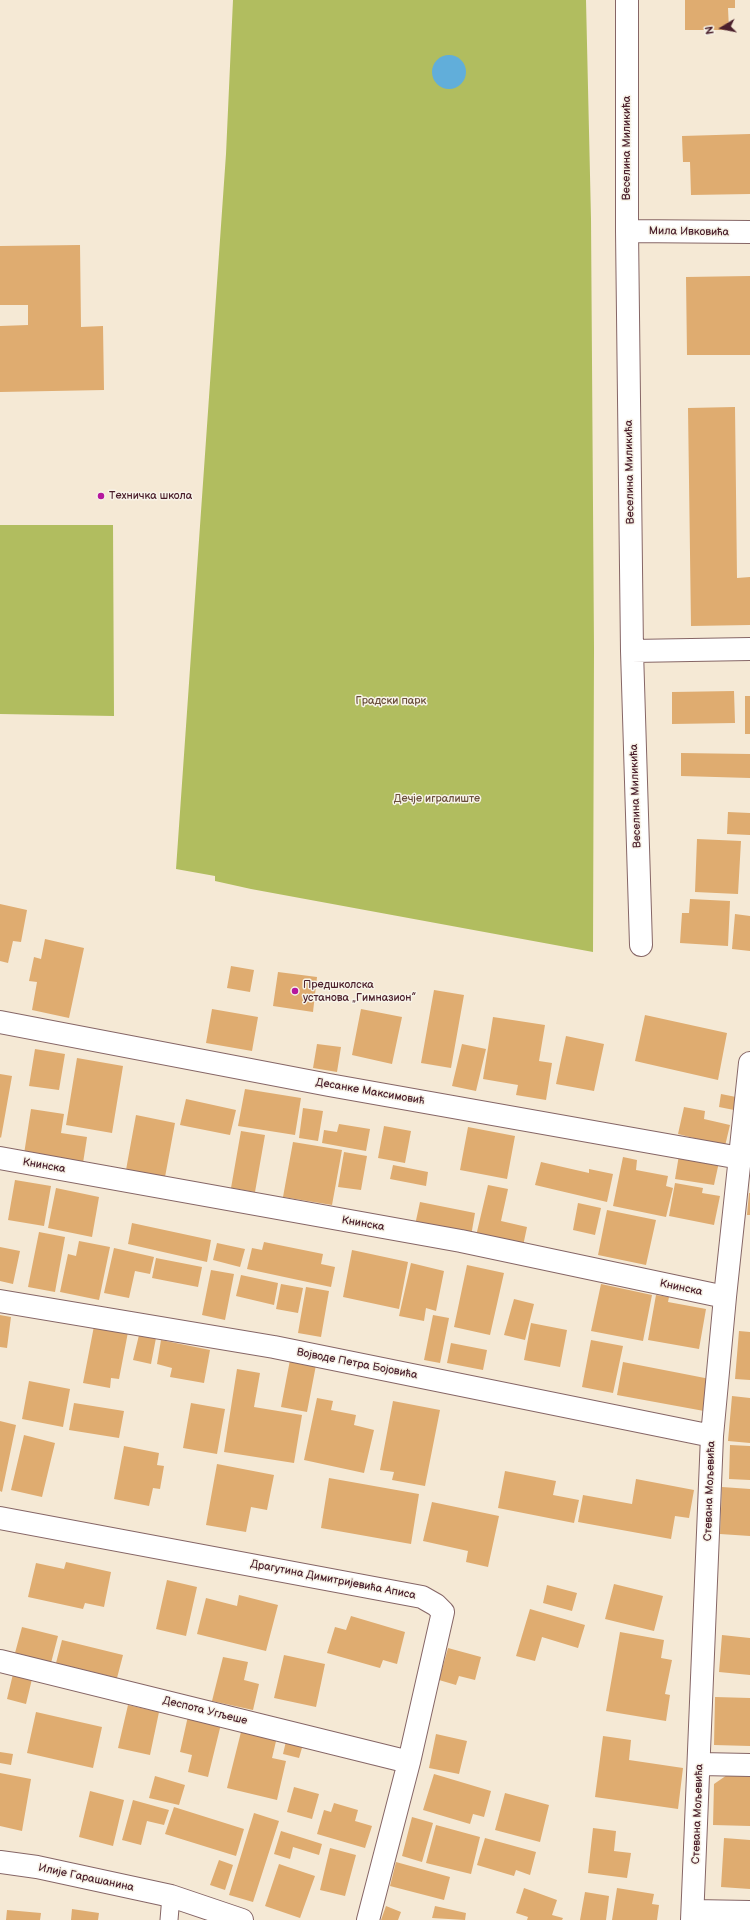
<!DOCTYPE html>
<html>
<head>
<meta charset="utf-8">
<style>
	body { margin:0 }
	#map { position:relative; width:750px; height:1920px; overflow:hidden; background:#f5e9d5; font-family:"Balsamiq Sans",sans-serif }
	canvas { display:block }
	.north { position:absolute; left:702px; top:8px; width:40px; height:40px; -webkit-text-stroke:3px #f7f3e8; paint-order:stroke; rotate:260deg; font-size:11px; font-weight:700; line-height:16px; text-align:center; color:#4a1f2b }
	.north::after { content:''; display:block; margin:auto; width:14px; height:18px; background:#4a1f2b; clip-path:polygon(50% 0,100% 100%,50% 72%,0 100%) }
</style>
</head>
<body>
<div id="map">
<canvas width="750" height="1920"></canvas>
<div class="north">N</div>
</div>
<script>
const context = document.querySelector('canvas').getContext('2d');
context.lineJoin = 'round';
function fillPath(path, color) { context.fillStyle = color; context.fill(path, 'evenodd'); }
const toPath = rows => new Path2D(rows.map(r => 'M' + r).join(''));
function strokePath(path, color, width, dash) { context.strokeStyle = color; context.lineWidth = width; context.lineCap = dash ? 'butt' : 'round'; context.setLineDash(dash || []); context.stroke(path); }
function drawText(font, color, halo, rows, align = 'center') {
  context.font = font + ' "Balsamiq Sans",sans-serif'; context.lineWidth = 3; context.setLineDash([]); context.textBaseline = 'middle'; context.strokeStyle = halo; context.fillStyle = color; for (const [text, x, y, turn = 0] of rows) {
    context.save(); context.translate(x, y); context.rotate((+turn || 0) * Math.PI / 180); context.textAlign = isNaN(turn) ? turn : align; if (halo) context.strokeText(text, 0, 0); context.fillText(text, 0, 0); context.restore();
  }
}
const green = toPath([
	[233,0,586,0,591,219,594,649,593,952,251,889,215,881,215,876,176,869,226,154],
	[0,525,113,525,114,716,0,714]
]);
const water = toPath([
	'432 72a17 17 0 1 1 34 0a17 17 0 1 1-34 0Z'
]);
const building = toPath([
	[685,0,735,0,735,8,728,8,729,30,685,30],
	[750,134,750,194,691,195,690,162,683,162,682,136],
	[80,245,81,327,103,326,104,390,0,392,0,326,28,325,28,305,0,305,0,246],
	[750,276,750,355,687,355,686,277],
	[735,407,737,578,750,577,750,625,691,626,688,408],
	[734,691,735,723,672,724,672,692],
	[745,696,750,696,750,734,745,734],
	[681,753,750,754,750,778,681,776],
	[728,812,750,813,750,835,727,834],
	[697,839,741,841,738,894,695,892],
	[690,899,730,901,728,946,680,943,682,913,689,913],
	[0,904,27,910,21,942,13,941,8,963,0,961],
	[735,914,750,916,750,951,732,949],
	[45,939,84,948,69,1018,32,1010,37,982,29,981,34,957,41,959],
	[231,966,254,970,250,992,227,988],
	[278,972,317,977,313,1012,273,1006],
	[434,990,464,995,451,1068,421,1063],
	[212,1009,258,1017,252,1051,206,1043],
	[361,1009,402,1017,392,1064,352,1055],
	[645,1015,727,1033,718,1080,635,1061],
	[493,1017,545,1025,539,1061,552,1063,546,1100,516,1095,518,1085,483,1079],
	[566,1036,604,1044,594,1091,556,1084],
	[317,1044,341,1047,337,1072,313,1068],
	[462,1044,486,1049,476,1091,452,1086],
	[35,1049,65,1054,59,1090,29,1086],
	[77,1058,123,1066,112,1133,66,1125],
	[0,1074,12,1076,1,1138,0,1137],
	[245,1089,301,1098,295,1135,238,1126],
	[721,1094,736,1097,734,1110,719,1107],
	[186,1099,236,1110,230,1135,180,1125],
	[684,1107,705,1111,704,1119,730,1125,725,1146,678,1134],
	[303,1108,323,1111,318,1141,299,1138],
	[31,1109,64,1114,61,1133,87,1137,83,1163,24,1154],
	[136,1115,175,1123,165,1177,126,1170],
	[339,1124,370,1129,366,1151,322,1143,324,1130,337,1132],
	[384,1126,411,1131,405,1163,378,1158],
	[468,1127,515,1136,507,1179,460,1170],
	[241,1131,265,1135,255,1192,231,1188],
	[293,1142,342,1150,332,1205,283,1197],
	[344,1152,367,1156,361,1190,338,1187],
	[679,1155,719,1162,714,1185,675,1179],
	[623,1157,637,1160,636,1170,668,1176,666,1186,673,1188,666,1217,613,1206],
	[541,1162,589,1173,589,1169,613,1174,607,1202,535,1185],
	[393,1165,428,1172,426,1186,390,1179],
	[15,1180,51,1186,44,1226,8,1220],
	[675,1183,703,1188,702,1193,720,1196,714,1225,669,1216],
	[488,1185,508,1189,501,1221,527,1227,523,1246,476,1236],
	[56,1188,99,1197,92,1237,48,1228],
	[749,1193,750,1193,750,1215,747,1215],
	[420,1202,475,1213,471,1236,415,1225],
	[578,1203,601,1208,595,1235,573,1230],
	[607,1210,656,1220,646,1265,598,1255],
	[132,1223,211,1240,207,1262,128,1244],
	[39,1232,65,1237,55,1292,28,1287],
	[79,1241,110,1247,99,1300,60,1292,68,1254,76,1256],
	[264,1242,323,1254,321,1264,335,1267,331,1287,247,1269,252,1248,262,1250],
	[217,1243,245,1249,240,1267,213,1260],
	[0,1247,20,1251,13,1284,0,1281],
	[114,1248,154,1257,150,1274,135,1271,129,1298,104,1293],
	[352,1250,408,1262,399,1309,343,1297],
	[156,1258,202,1267,198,1287,152,1278],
	[411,1263,444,1271,436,1311,426,1308,424,1321,399,1316],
	[467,1265,504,1273,490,1335,454,1327],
	[211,1270,234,1274,225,1320,202,1315],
	[241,1275,278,1283,274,1305,236,1296],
	[281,1284,303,1288,298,1313,276,1309],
	[601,1284,652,1295,643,1341,591,1331],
	[306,1287,329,1291,321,1337,298,1333],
	[656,1295,669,1297,668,1302,706,1309,699,1349,648,1340],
	[514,1299,534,1304,525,1340,504,1335],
	[0,1315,11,1317,7,1348,0,1347],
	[433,1315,449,1318,440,1363,424,1360],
	[531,1323,567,1330,560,1367,524,1360],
	[94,1326,128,1332,119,1379,111,1378,110,1388,83,1383],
	[739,1331,750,1332,750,1380,735,1379],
	[139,1335,156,1338,151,1364,133,1360],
	[161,1340,210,1350,204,1383,170,1377,172,1368,157,1364],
	[591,1340,623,1346,613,1393,582,1387],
	[451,1343,487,1350,483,1370,447,1363],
	[290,1360,316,1365,307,1412,281,1407],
	[623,1362,710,1379,704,1411,617,1395],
	[237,1369,260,1373,254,1407,302,1415,294,1463,224,1452],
	[29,1381,70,1389,63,1427,22,1419],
	[732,1396,750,1398,750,1443,728,1441],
	[317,1398,333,1401,331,1410,356,1415,354,1425,374,1430,364,1473,304,1460],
	[393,1401,440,1410,425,1486,392,1480,394,1472,380,1470],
	[74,1403,124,1411,119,1438,69,1430],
	[191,1403,225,1409,217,1454,183,1448],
	[0,1421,16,1425,2,1492,0,1491],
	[24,1435,55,1443,42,1497,11,1490],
	[730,1445,750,1446,750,1480,729,1479],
	[124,1446,159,1453,157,1465,164,1466,160,1489,153,1488,149,1506,114,1499],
	[217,1464,274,1475,267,1510,251,1507,246,1532,206,1525],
	[505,1471,556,1481,553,1495,579,1500,574,1523,498,1508],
	[329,1478,419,1494,411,1544,321,1528],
	[636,1479,694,1490,689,1518,675,1516,671,1539,578,1522,583,1495,632,1504],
	[722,1487,750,1489,750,1536,720,1534],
	[432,1502,499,1516,488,1567,466,1562,468,1551,423,1541],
	[66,1562,111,1572,104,1607,85,1603,83,1609,28,1597,36,1563,64,1569],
	[167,1580,197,1587,186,1636,156,1629],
	[614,1584,663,1596,654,1631,605,1619],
	[547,1585,577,1593,572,1611,543,1603],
	[239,1595,278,1605,266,1651,197,1634,206,1598,237,1606],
	[530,1609,585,1625,578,1648,542,1637,535,1661,516,1656],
	[351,1616,405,1632,397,1664,383,1660,380,1668,327,1653,335,1627,346,1630],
	[22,1627,58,1636,51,1663,15,1653],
	[620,1632,664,1640,661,1658,672,1660,665,1694,670,1695,666,1721,606,1711],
	[722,1635,750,1638,750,1675,719,1672],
	[62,1640,123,1655,117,1678,56,1663],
	[448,1648,481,1657,475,1680,459,1676,456,1685,439,1680],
	[284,1655,325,1664,316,1707,274,1698],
	[223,1657,248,1662,244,1680,259,1684,253,1710,212,1701],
	[13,1674,32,1679,26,1704,7,1699],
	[715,1697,750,1698,750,1746,714,1745],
	[128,1705,159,1712,150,1755,118,1748],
	[36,1712,102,1727,93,1768,27,1753],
	[188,1716,221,1724,208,1777,188,1772,192,1755,180,1752],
	[242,1728,277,1737,272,1758,286,1761,277,1800,227,1788],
	[436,1734,467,1741,459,1774,429,1768],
	[603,1736,631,1740,629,1760,683,1768,678,1809,595,1797],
	[287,1737,304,1741,299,1758,283,1754],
	[0,1752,13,1754,11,1765,0,1763],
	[0,1773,31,1779,22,1831,0,1826],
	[730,1773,750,1774,750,1826,713,1825,714,1784],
	[434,1774,491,1791,484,1817,473,1814,470,1824,423,1810],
	[155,1776,185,1785,179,1805,149,1798],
	[294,1787,319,1794,312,1819,287,1812],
	[90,1791,124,1800,113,1846,79,1837],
	[505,1793,549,1805,540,1842,495,1830],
	[133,1800,169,1810,164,1825,147,1821,141,1845,122,1840],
	[334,1803,358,1810,355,1821,372,1826,365,1848,317,1834,324,1810,331,1812],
	[174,1807,244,1829,236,1856,165,1834],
	[254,1813,279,1821,253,1902,229,1895],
	[412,1817,433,1823,422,1862,402,1856],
	[436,1825,480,1837,471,1874,426,1863],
	[593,1828,616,1831,614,1851,631,1853,627,1878,588,1873],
	[281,1831,322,1844,319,1855,293,1847,290,1859,274,1854],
	[485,1838,536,1852,530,1875,516,1870,514,1876,477,1865],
	[724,1838,750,1840,750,1889,721,1887],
	[330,1848,356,1855,345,1896,320,1890],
	[219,1860,233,1865,225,1890,210,1885],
	[396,1862,450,1877,444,1900,390,1886],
	[279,1864,315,1876,300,1918,265,1906],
	[524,1888,557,1900,552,1915,563,1918,562,1920,527,1920,528,1917,516,1913],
	[617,1888,654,1894,652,1904,659,1905,657,1920,612,1920],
	[585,1892,609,1896,606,1920,580,1920],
	[386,1906,401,1912,398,1920,381,1920],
	[435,1906,466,1913,465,1920,432,1918],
	[72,1909,99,1913,98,1920,71,1920],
	[7,1910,41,1913,40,1920,6,1920]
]);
const lane = toPath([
	[169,1920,171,1896]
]);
const street = toPath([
	[627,0,627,231,632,651,641,945],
	[627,231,750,232],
	[632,651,750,649],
	[0,1022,329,1085,740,1158],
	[0,1158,461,1241,725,1297],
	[0,1301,274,1347,712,1436],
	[0,1518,422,1597,436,1605,443,1612,409,1762,368,1920],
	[0,1661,409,1762],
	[700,1764,750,1765],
	[0,1862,37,1867,171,1896,242,1920],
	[694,1911,750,1912],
	[692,1920,712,1436,725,1297,750,1063]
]);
const markers = [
	[101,496,4,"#b5179e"],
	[295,991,4,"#b5179e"]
];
const streetNames = [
	["Веселина Миликића",627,148,-90],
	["Мила Ивковића",689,232,1],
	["Веселина Миликића",630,472,-91],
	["Веселина Миликића",636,796,-92],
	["Десанке Максимовић",370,1092,10],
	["Книнска",44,1166,10],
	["Книнска",363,1224,10],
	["Книнска",681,1288,12],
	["Војводе Петра Бојовића",357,1364,11],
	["Стевана Мољевића",710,1491,-88],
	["Драгутина Димитријевића Аписа",333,1580,11],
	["Деспота Угљеше",205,1711,14],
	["Стевана Мољевића",698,1814,-88],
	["Илије Гарашанина",86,1878,12]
];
const poiNames = [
	["Техничка школа",109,496],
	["Предшколска",303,985],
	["установа „Гимназион”",303,998]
];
const parkNames = [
	["Градски парк",391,701],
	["Дечје игралиште",437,799]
];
fillPath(green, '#b1bd5f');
fillPath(water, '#61aeda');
fillPath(building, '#dfac70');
strokePath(lane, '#866666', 19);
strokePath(street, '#866666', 24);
strokePath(lane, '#fff', 17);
strokePath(street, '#fff', 22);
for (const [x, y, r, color] of markers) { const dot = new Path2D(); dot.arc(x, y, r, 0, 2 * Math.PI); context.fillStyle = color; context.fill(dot); strokePath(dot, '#f7f3e8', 1.5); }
drawText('11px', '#4a1f2b', '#f7f3e8', streetNames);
drawText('11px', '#4a1f2b', '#f7f3e8', poiNames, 'left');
drawText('11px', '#694e3b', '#f7f3e8', parkNames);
</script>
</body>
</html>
